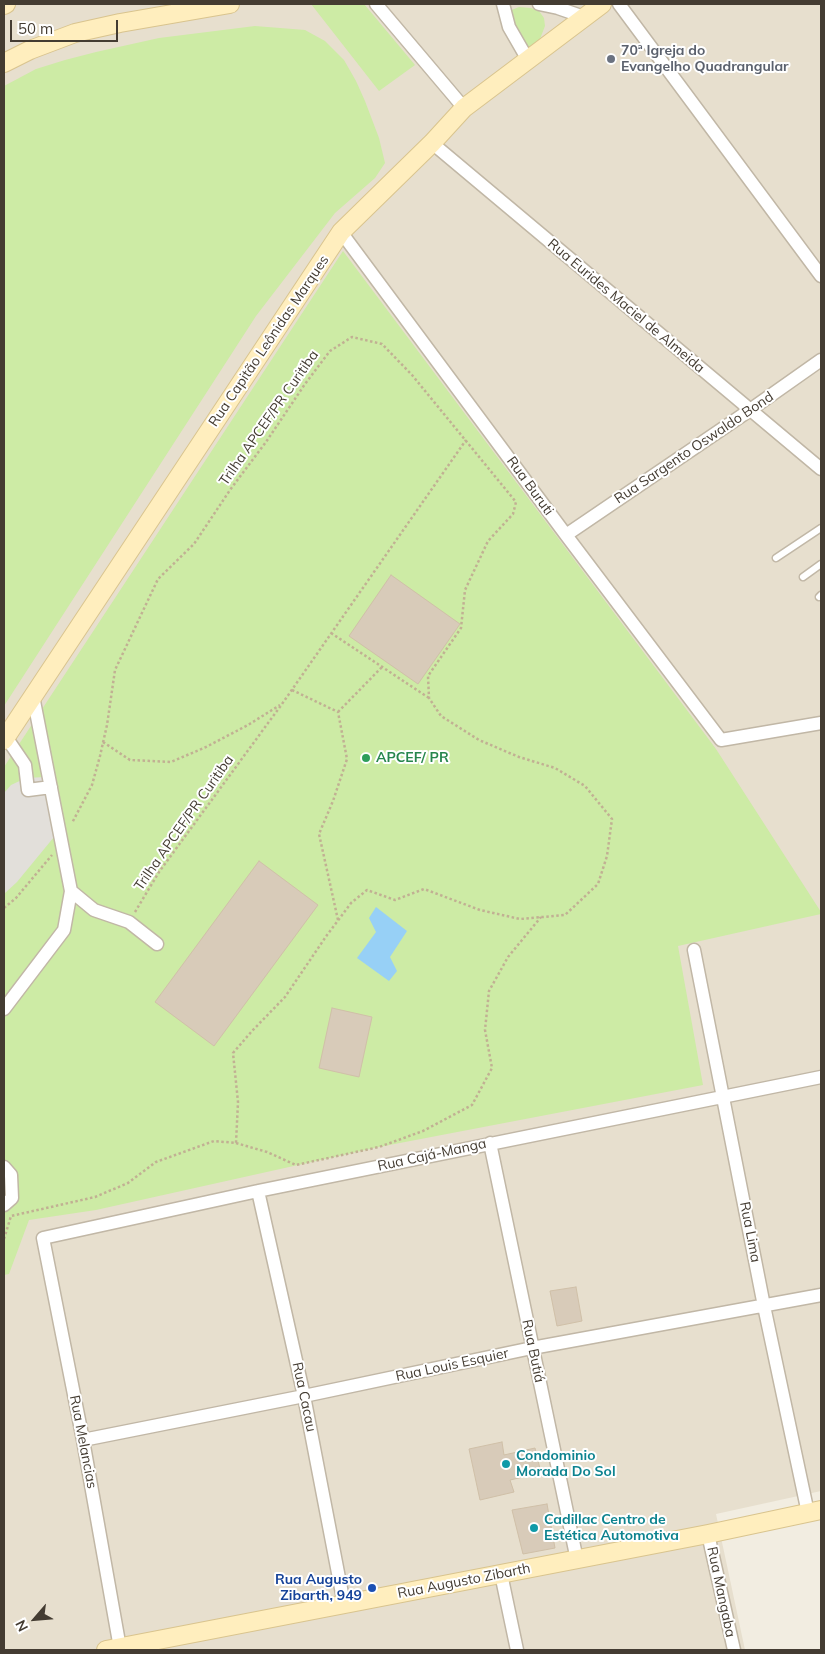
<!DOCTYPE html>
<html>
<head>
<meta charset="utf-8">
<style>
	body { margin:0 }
	#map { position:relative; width:825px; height:1654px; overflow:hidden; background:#f2ede1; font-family:Mulish,sans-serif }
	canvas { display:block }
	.frame { position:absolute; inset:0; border:5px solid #443c32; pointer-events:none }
	.north { position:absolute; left:10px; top:1594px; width:50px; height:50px; -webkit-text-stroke:4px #fff; paint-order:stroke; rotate:243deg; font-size:14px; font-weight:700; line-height:20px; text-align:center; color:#443c32 }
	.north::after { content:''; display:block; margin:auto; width:18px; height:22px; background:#443c32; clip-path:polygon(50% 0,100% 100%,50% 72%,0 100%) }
	.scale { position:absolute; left:10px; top:20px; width:108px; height:22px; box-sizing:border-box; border:2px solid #443c32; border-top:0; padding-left:6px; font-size:15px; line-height:18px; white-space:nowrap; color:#443c32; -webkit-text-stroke:4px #fff; paint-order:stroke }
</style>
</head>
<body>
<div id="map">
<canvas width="825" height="1654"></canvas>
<div class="frame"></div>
<div class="north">N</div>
<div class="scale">50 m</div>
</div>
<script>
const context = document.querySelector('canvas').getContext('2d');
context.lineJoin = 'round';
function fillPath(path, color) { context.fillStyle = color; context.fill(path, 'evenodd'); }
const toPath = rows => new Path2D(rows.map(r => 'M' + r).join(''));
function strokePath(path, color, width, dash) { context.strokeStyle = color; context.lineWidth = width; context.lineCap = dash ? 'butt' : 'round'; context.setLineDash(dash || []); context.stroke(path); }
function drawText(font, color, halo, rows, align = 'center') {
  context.font = font + ' Mulish,sans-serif'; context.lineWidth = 4; context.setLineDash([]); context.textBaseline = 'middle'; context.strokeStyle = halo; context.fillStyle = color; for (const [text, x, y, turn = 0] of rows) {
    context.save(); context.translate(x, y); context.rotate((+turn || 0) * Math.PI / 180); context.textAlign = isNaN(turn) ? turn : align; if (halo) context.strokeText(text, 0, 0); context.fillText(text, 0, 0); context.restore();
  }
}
const residential = toPath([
	[4,4,821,4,821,1491,716,1514,745,1650,4,1650]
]);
const green = toPath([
	[311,4,364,4,415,65,379,91],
	[519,7,531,8,539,11,544,18,545,26,540,39,525,51,509,11],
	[255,26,305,30,325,41,344,60,356,81,365,101,379,138,385,163,375,178,335,213,256,316,4,706,4,86,36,69,65,60,96,52,159,38],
	[343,251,716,749,821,912,821,914,678,946,703,1085,379,1147,96,1210,29,1220,9,1274,4,1275,4,767]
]);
const parking = toPath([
	[45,777,54,837,17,882,4,894,4,793,11,785,26,778]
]);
const water = toPath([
	[376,907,407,931,390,957,397,971,389,981,357,958,376,932,369,918]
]);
const building = toPath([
	[391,575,460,624,418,684,349,636,391,575],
	[259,861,318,905,214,1046,155,1002,259,861],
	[332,1008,372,1017,359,1077,319,1068,332,1008],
	[576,1287,582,1321,557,1326,550,1291,576,1287],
	[502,1442,504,1455,535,1448,541,1473,510,1480,514,1492,480,1500,469,1449,502,1442],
	[547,1504,555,1548,523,1554,512,1510,547,1504]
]);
const path = toPath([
	[331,633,429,698],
	[292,690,338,712],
	[338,712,382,667],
	[103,742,130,760,171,762,206,747,248,725,280,705],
	[4,908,16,898,52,855],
	[135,912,159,872,282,704,466,440],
	[338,920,319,834,333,801,347,759,338,712],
	[236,1143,267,1152,296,1165,379,1147,423,1131,472,1105,492,1068,485,1030,489,991,508,957,541,917],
	[4,1239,11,1216,95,1197,128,1183,156,1162,214,1141,236,1143,238,1102,233,1053,252,1031,285,997,327,935,351,903,367,890,395,900,424,889,480,910,520,919,565,915,598,884,607,856,612,819,585,786,555,768,519,757,479,740,441,716,429,698,428,676,461,628,465,590,488,541,513,514,516,502,412,375,382,344,352,337,330,351,305,384,266,442,230,490,194,544,158,579,115,670,107,725,100,756,92,785,72,823]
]);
const lane = toPath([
	[776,558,821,528],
	[803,577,821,564],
	[819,597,821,595]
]);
const street = toPath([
	[376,4,464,108],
	[503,4,509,27,528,60],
	[539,4,558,8,584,17],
	[619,4,821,276],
	[432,143,821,469],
	[341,232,566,535,721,740,821,723],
	[566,535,750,410,821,360],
	[33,696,71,891,94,910,129,922,157,944],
	[6,737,25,765,28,790,51,787],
	[694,950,764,1306,808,1513],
	[4,1009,64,930,71,891],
	[490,1143,577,1560],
	[4,1167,11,1175,12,1198,4,1205],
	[258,1191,304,1396,344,1604],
	[83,1440,304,1396,532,1348,821,1295],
	[708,1534,734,1650],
	[501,1574,517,1650],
	[120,1648,83,1440,43,1238,258,1191,821,1077]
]);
const secondary = toPath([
	[4,5,6,4],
	[4,63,30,50,75,33,120,23,230,4],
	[4,740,341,232,432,143,464,108,602,4],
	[106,1650,708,1534,821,1510]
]);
const markers = [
	[611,59,5,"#6b7280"],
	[366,758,5,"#2e9e5b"],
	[506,1464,5,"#0f9aa8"],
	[534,1528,5,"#0f9aa8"],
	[372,1588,5,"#1a4fb4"]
];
const worshipNames = [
	["70ª Igreja do",621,51],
	["Evangelho Quadrangular",621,67]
];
const streetNames = [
	["Rua Eurides Maciel de Almeida",626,306,40],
	["Rua Capitão Leônidas Marques",269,341,-56],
	["Trilha APCEF/PR Curitiba",269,418,-55],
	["Rua Sargento Oswaldo Bond",694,448,-34],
	["Rua Buruti",530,486,54],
	["Trilha APCEF/PR Curitiba",184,823,-55],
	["Rua Cajá-Manga",432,1155,-12],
	["Rua Lima",750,1232,79],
	["Rua Butiá",533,1351,78],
	["Rua Louis Esquier",452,1365,-12],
	["Rua Cacau",304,1397,78],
	["Rua Melancias",83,1442,79],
	["Rua Augusto Zibarth",464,1581,-11],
	["Rua Mangaba",721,1592,78]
];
const leisureNames = [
	["APCEF/ PR",376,758]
];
const cultureNames = [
	["Condominio",516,1456],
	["Morada Do Sol",516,1472],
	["Cadillac Centro de",544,1520],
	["Estética Automotiva",544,1536]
];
const transitNames = [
	["Rua Augusto",362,1580],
	["Zibarth, 949",362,1596]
];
fillPath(residential, '#e7dfce');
fillPath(green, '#cdeba5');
fillPath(parking, '#e2dfda');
fillPath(water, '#97d0f6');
fillPath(building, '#d8cbb9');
strokePath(building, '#d0c0a8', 1);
strokePath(lane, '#c1b7a6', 9);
strokePath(street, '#c1b7a6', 15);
strokePath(secondary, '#d9c48e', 20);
strokePath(path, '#c1b093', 2.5, [2.5, 2.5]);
strokePath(lane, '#fff', 6);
strokePath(street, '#fff', 12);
strokePath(secondary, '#ffeebe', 18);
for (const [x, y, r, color] of markers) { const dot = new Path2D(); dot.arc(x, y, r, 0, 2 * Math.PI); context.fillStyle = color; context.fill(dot); strokePath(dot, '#fff', 2); }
drawText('bold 14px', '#5b616d', '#fff', worshipNames, 'left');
drawText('14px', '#443c32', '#fff', streetNames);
drawText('bold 14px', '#27864d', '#fff', leisureNames, 'left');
drawText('bold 14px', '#0d838f', '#fff', cultureNames, 'left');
drawText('bold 14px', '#164399', '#fff', transitNames, 'right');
</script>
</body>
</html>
